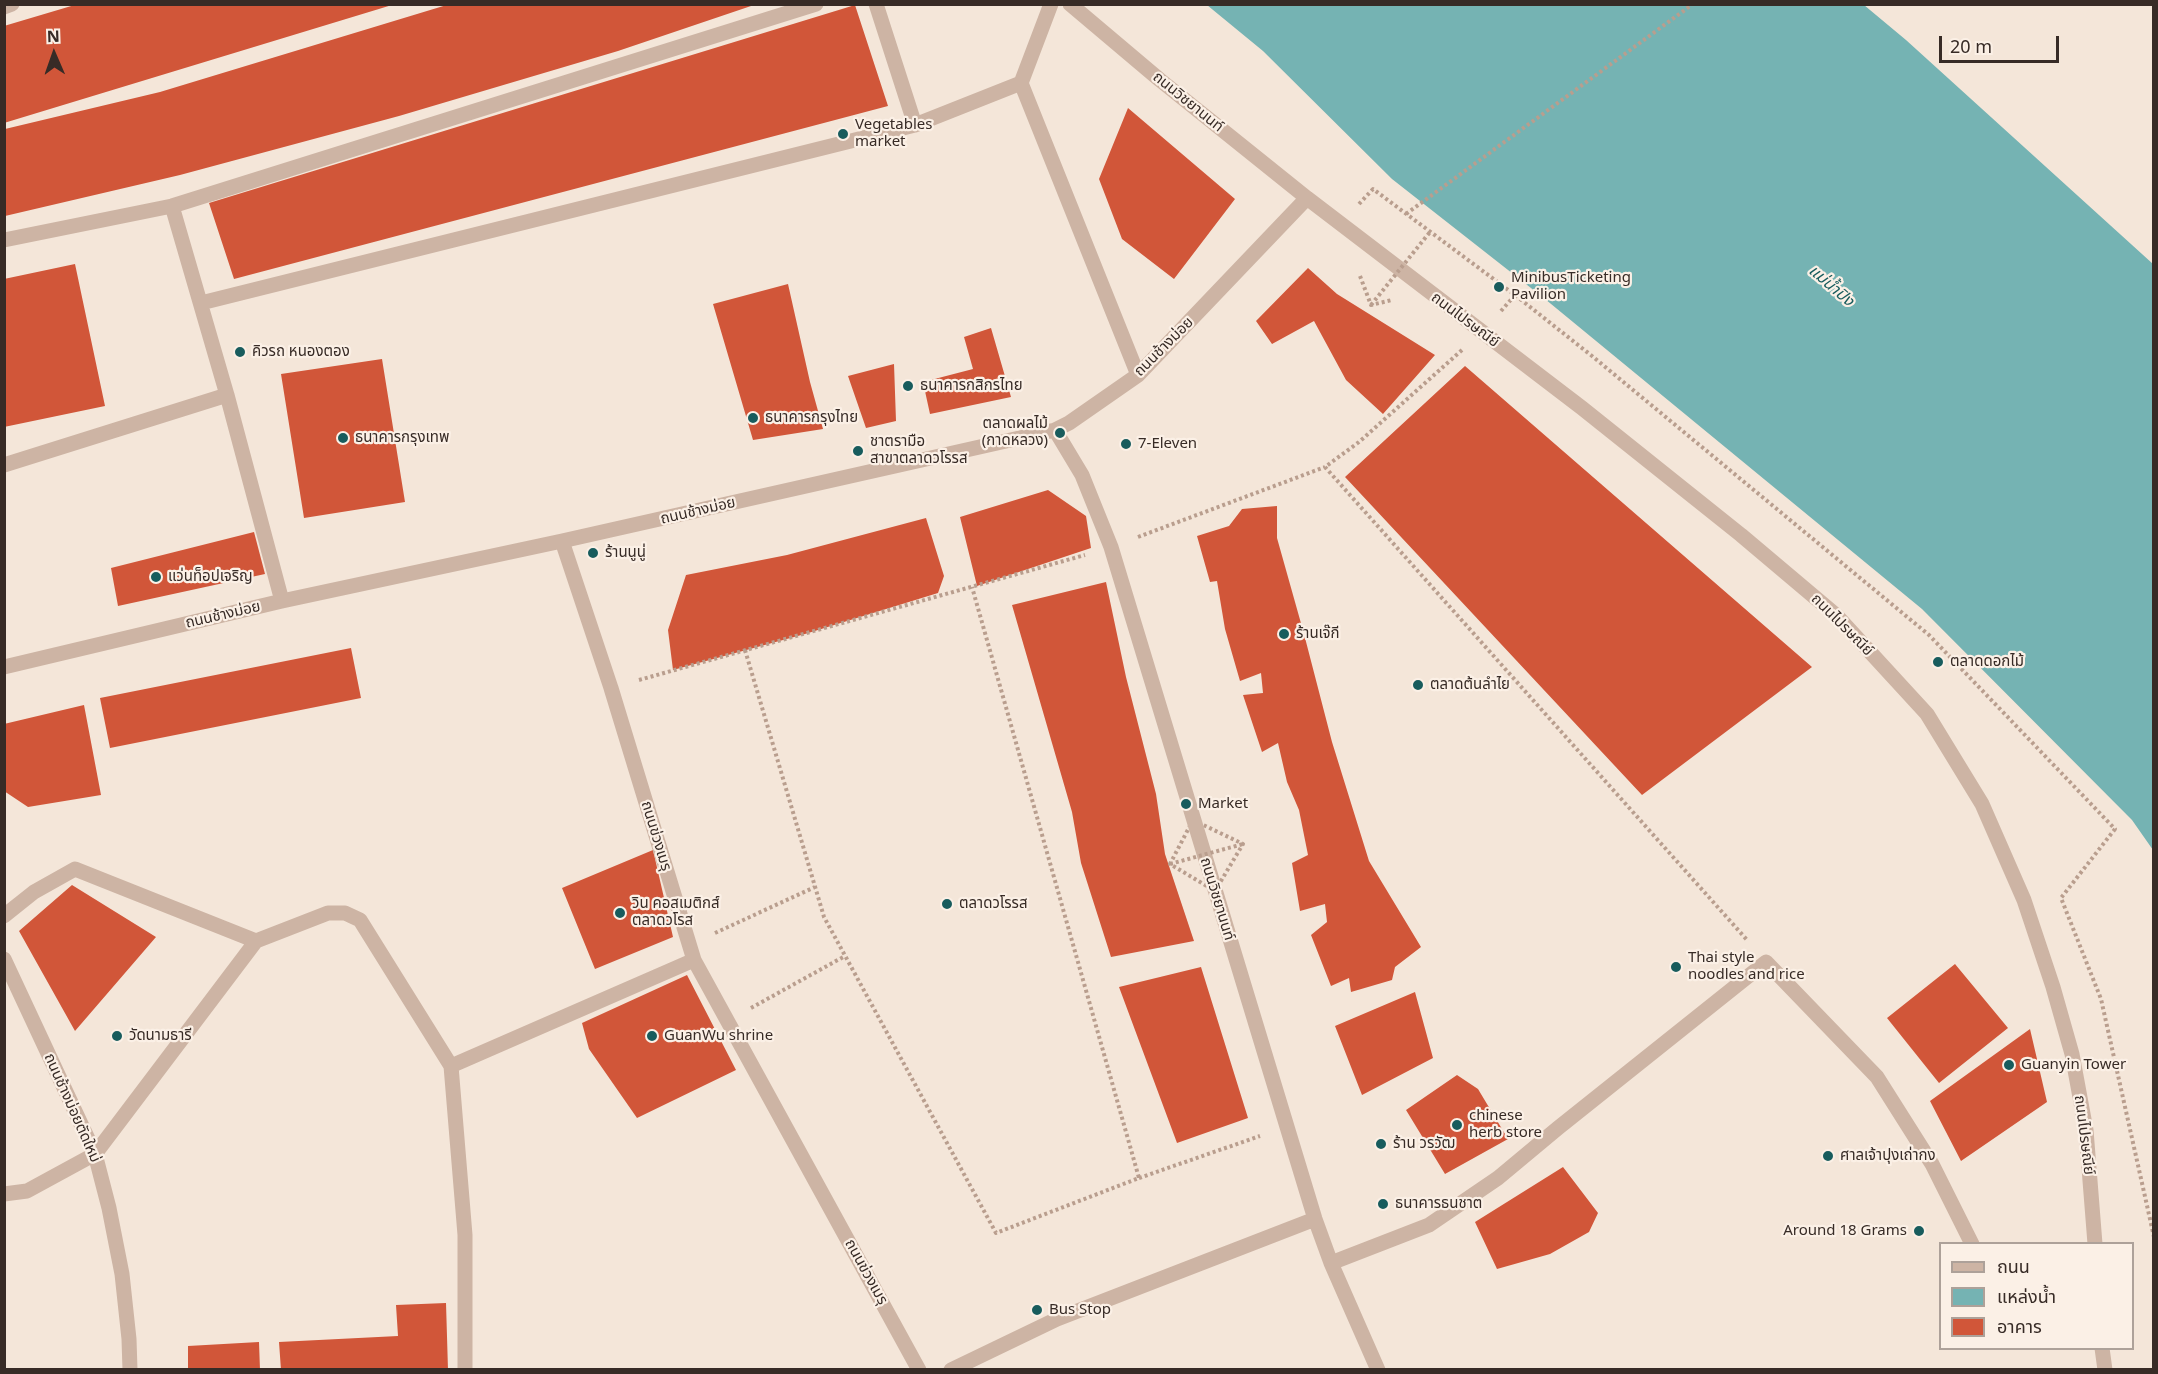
<!DOCTYPE html>
<html>
<head>
<meta charset="utf-8">
<style>
	body { margin:0 }
	#map { position:relative; width:2158px; height:1374px; overflow:hidden; background:#f4e6d9; font-family:"Noto Sans","Noto Sans Thai",sans-serif }
	canvas { display:block }
	.frame { position:absolute; inset:0; border:6px solid #372b26; pointer-events:none }
	.legend { position:absolute; left:1939px; top:1242px; width:195px; height:108px; box-sizing:border-box; background:#fbf0e6; border:2px solid #ada199; margin:0; padding:8px 10px; list-style:none; font-size:18px; color:#372b26 }
	.legend li { display:flex; align-items:center; gap:12px; height:30px }
	.legend b { width:30px; border:2px solid #ada199 }
	.north { position:absolute; left:24px; top:24px; width:60px; height:60px; -webkit-text-stroke:4px #fbf0e6; paint-order:stroke; rotate:358deg; font-size:16px; font-weight:700; line-height:24px; text-align:center; color:#372b26 }
	.north::after { content:''; display:block; margin:auto; width:21px; height:27px; background:#372b26; clip-path:polygon(50% 0,100% 100%,50% 72%,0 100%) }
	.scale { position:absolute; left:1939px; top:36px; width:120px; height:27px; box-sizing:border-box; border:3px solid #372b26; border-top:0; padding-left:8px; font-size:18px; line-height:21px; white-space:nowrap; color:#372b26; -webkit-text-stroke:4px #fbf0e6; paint-order:stroke }
</style>
</head>
<body>
<div id="map">
<canvas width="2158" height="1374"></canvas>
<div class="frame"></div>
<ul class="legend">
<li><b style="height:8px;background:#cdb4a4"></b>ถนน</li>
<li><b style="height:16px;background:#75b3b3"></b>แหล่งน้ำ</li>
<li><b style="height:16px;background:#d15639"></b>อาคาร</li>
</ul>
<div class="north">N</div>
<div class="scale">20 m</div>
</div>
<script>
const context = document.querySelector('canvas').getContext('2d');
context.lineJoin = 'round';
function fillPath(path, color) { context.fillStyle = color; context.fill(path, 'evenodd'); }
const toPath = rows => new Path2D(rows.map(r => 'M' + r).join(''));
function strokePath(path, color, width, dash) { context.strokeStyle = color; context.lineWidth = width; context.lineCap = dash ? 'butt' : 'round'; context.setLineDash(dash || []); context.stroke(path); }
function drawText(font, color, halo, rows, align = 'center') {
  context.font = font + ' "Noto Sans","Noto Sans Thai",sans-serif'; context.lineWidth = 4.5; context.setLineDash([]); context.textBaseline = 'middle'; context.strokeStyle = halo; context.fillStyle = color; for (const [text, x, y, turn = 0] of rows) {
    context.save(); context.translate(x, y); context.rotate((+turn || 0) * Math.PI / 180); context.textAlign = isNaN(turn) ? turn : align; if (halo) context.strokeText(text, 0, 0); context.fillText(text, 0, 0); context.restore();
  }
}
const water = toPath([
	[1207,5,1864,5,1906,40,2153,264,2153,850,2132,820,1922,609,1545,299,1392,179,1263,51]
]);
const building = toPath([
	[78,4,392,4,392,5,4,123,4,26],
	[450,4,754,5,618,51,399,116,180,175,5,216,5,129,160,92],
	[855,5,888,106,234,279,209,203],
	[1128,108,1235,199,1174,279,1122,239,1099,179],
	[75,264,105,406,4,427,4,279],
	[1308,268,1337,294,1435,355,1383,414,1346,380,1314,321,1272,344,1256,321],
	[788,284,810,382,823,429,753,440,713,304],
	[991,328,1011,397,930,414,923,382,973,369,964,337],
	[382,359,405,502,304,518,281,374],
	[894,364,896,421,866,428,848,376],
	[1465,366,1812,667,1642,795,1345,477],
	[1048,490,1086,516,1091,548,977,586,960,517],
	[1277,506,1277,538,1304,634,1332,742,1369,861,1421,947,1395,967,1392,980,1351,992,1349,978,1331,986,1311,935,1327,922,1325,904,1300,911,1292,863,1308,855,1299,810,1287,782,1278,743,1262,752,1243,695,1263,693,1261,673,1240,681,1225,629,1217,581,1210,582,1197,536,1229,526,1242,509],
	[926,518,944,576,938,593,805,634,673,670,668,630,686,575,787,555],
	[254,532,265,574,118,606,111,568],
	[1106,582,1126,677,1156,794,1165,854,1194,941,1111,957,1081,863,1072,812,1012,605],
	[351,648,361,698,110,748,100,698],
	[84,705,101,795,28,807,4,791,4,724],
	[653,850,673,937,595,969,562,888],
	[72,885,156,937,75,1031,19,931],
	[1955,964,2008,1028,1939,1083,1887,1018],
	[1201,967,1248,1118,1177,1143,1119,987],
	[687,975,736,1070,637,1118,589,1049,582,1023],
	[1415,992,1433,1058,1362,1095,1335,1026],
	[2030,1029,2047,1102,1961,1161,1930,1101],
	[1457,1075,1478,1089,1508,1139,1445,1174,1406,1110],
	[1563,1167,1598,1213,1589,1232,1550,1254,1497,1269,1475,1222],
	[446,1303,448,1370,281,1370,279,1342,398,1336,396,1305],
	[259,1342,260,1370,188,1370,188,1346]
]);
const path = toPath([
	[1359,204,1373,189,1515,295,1592,356,1929,635,2115,829,2061,898,2101,999,2154,1237],
	[1406,214,1693,4],
	[1360,276,1371,305,1392,300],
	[1501,311,1515,295],
	[1462,350,1359,442,1325,467,1748,941],
	[1138,537,1325,467],
	[745,650,824,917,996,1233,1139,1178,972,587],
	[639,680,1085,555],
	[1193,820,1243,844,1215,891,1170,864,1193,820],
	[715,933,815,887],
	[751,1008,845,956],
	[1139,1178,1260,1136]
]);
const minor = toPath([
	[876,4,915,125],
	[1051,4,1021,83,1138,375],
	[1070,4,1160,80,1307,198,1582,408,1741,535,1837,616,1927,714,1982,804,2024,900,2053,987,2072,1054,2086,1130,2095,1244],
	[4,7,12,4],
	[172,206,227,395,282,601],
	[4,240,172,206,816,4],
	[201,303,915,125,1021,83],
	[1055,430,1082,475,1111,547,1315,1219,1331,1263,1378,1370],
	[4,465,227,395],
	[562,541,611,688,694,960,919,1370],
	[4,667,282,601,562,541,1055,430,1069,423,1138,375,1307,198],
	[4,916,34,892,75,869,256,941],
	[4,959,95,1154,109,1208,122,1274,129,1339,130,1370],
	[451,1066,694,960],
	[4,1194,27,1191,95,1154,256,941,328,913,345,913,360,920,451,1066,465,1235,465,1370],
	[1331,1263,1429,1225,1498,1178,1558,1128,1766,962,1877,1077,1932,1164,1972,1244],
	[2102,1348,2105,1370],
	[951,1370,1057,1319,1315,1219]
]);
const pathBridge = toPath([
	[1371,305,1430,232],
	[1170,864,1243,844]
]);
const markers = [
	[843,134,6,"#185c5d"],
	[1499,287,6,"#185c5d"],
	[240,352,6,"#185c5d"],
	[908,386,6,"#185c5d"],
	[753,418,6,"#185c5d"],
	[1060,433,6,"#185c5d"],
	[343,438,6,"#185c5d"],
	[1126,444,6,"#185c5d"],
	[858,451,6,"#185c5d"],
	[593,553,6,"#185c5d"],
	[156,577,6,"#185c5d"],
	[1284,634,6,"#185c5d"],
	[1938,662,6,"#185c5d"],
	[1418,685,6,"#185c5d"],
	[1186,804,6,"#185c5d"],
	[947,904,6,"#185c5d"],
	[620,913,6,"#185c5d"],
	[1676,967,6,"#185c5d"],
	[117,1036,6,"#185c5d"],
	[652,1036,6,"#185c5d"],
	[2009,1065,6,"#185c5d"],
	[1457,1125,6,"#185c5d"],
	[1381,1144,6,"#185c5d"],
	[1828,1156,6,"#185c5d"],
	[1383,1204,6,"#185c5d"],
	[1919,1231,6,"#185c5d"],
	[1037,1310,6,"#185c5d"]
];
const streetNames = [
	["ถนนวิชยานนท์",1188,102,39],
	["ถนนไปรษณีย์",1465,320,37],
	["ถนนช้างม่อย",1164,347,-45],
	["ถนนช้างม่อย",698,511,-13],
	["ถนนช้างม่อย",223,615,-13],
	["ถนนไปรษณีย์",1842,625,45],
	["ถนนข่วงเมรุ",656,836,73],
	["ถนนวิชยานนท์",1217,899,73],
	["ถนนช้างม่อยตัดใหม่",72,1108,66],
	["ถนนไปรษณีย์",2084,1135,83],
	["ถนนข่วงเมรุ",866,1272,61]
];
const poiNames = [
	["Vegetables",855,125],
	["market",855,142],
	["MinibusTicketing",1511,278],
	["Pavilion",1511,295],
	["คิวรถ หนองตอง",252,352],
	["ธนาคารกสิกรไทย",920,386],
	["ธนาคารกรุงไทย",765,418],
	["ตลาดผลไม้",1048,424,"right"],
	["(กาดหลวง)",1048,441,"right"],
	["ธนาคารกรุงเทพ",355,438],
	["ชาตรามือ",870,442],
	["สาขาตลาดวโรรส",870,459],
	["7-Eleven",1138,444],
	["ร้านนูนู่",605,553],
	["แว่นท็อปเจริญ",168,577],
	["ร้านเจ๊กี",1296,634],
	["ตลาดดอกไม้",1950,662],
	["ตลาดต้นลำไย",1430,685],
	["Market",1198,804],
	["วิน คอสเมติกส์",632,904],
	["ตลาดวโรส",632,921],
	["ตลาดวโรรส",959,904],
	["Thai style",1688,958],
	["noodles and rice",1688,975],
	["วัดนามธารี",129,1036],
	["GuanWu shrine",664,1036],
	["Guanyin Tower",2021,1065],
	["chinese",1469,1116],
	["herb store",1469,1133],
	["ร้าน วรวัฒ",1393,1144],
	["ศาลเจ้าปุงเถ่ากง",1840,1156],
	["ธนาคารธนชาต",1395,1204],
	["Around 18 Grams",1907,1231,"right"],
	["Bus Stop",1049,1310]
];
const waterNames = [
	["แม่น้ำปิง",1831,286,41]
];
fillPath(water, '#75b3b3');
fillPath(building, '#d15639');
strokePath(path, '#b99e8e', 4, [3, 3]);
strokePath(minor, '#cdb4a4', 15);
strokePath(pathBridge, '#b99e8e', 4, [3, 3]);
for (const [x, y, r, color] of markers) { const dot = new Path2D(); dot.arc(x, y, r, 0, 2 * Math.PI); context.fillStyle = color; context.fill(dot); strokePath(dot, '#fbf0e6', 2); }
drawText('15px', '#372b26', '#fbf0e6', streetNames);
drawText('15px', '#372b26', '#fbf0e6', poiNames, 'left');
drawText('italic 16px', '#185c5d', '#fbf0e6', waterNames);
</script>
</body>
</html>
